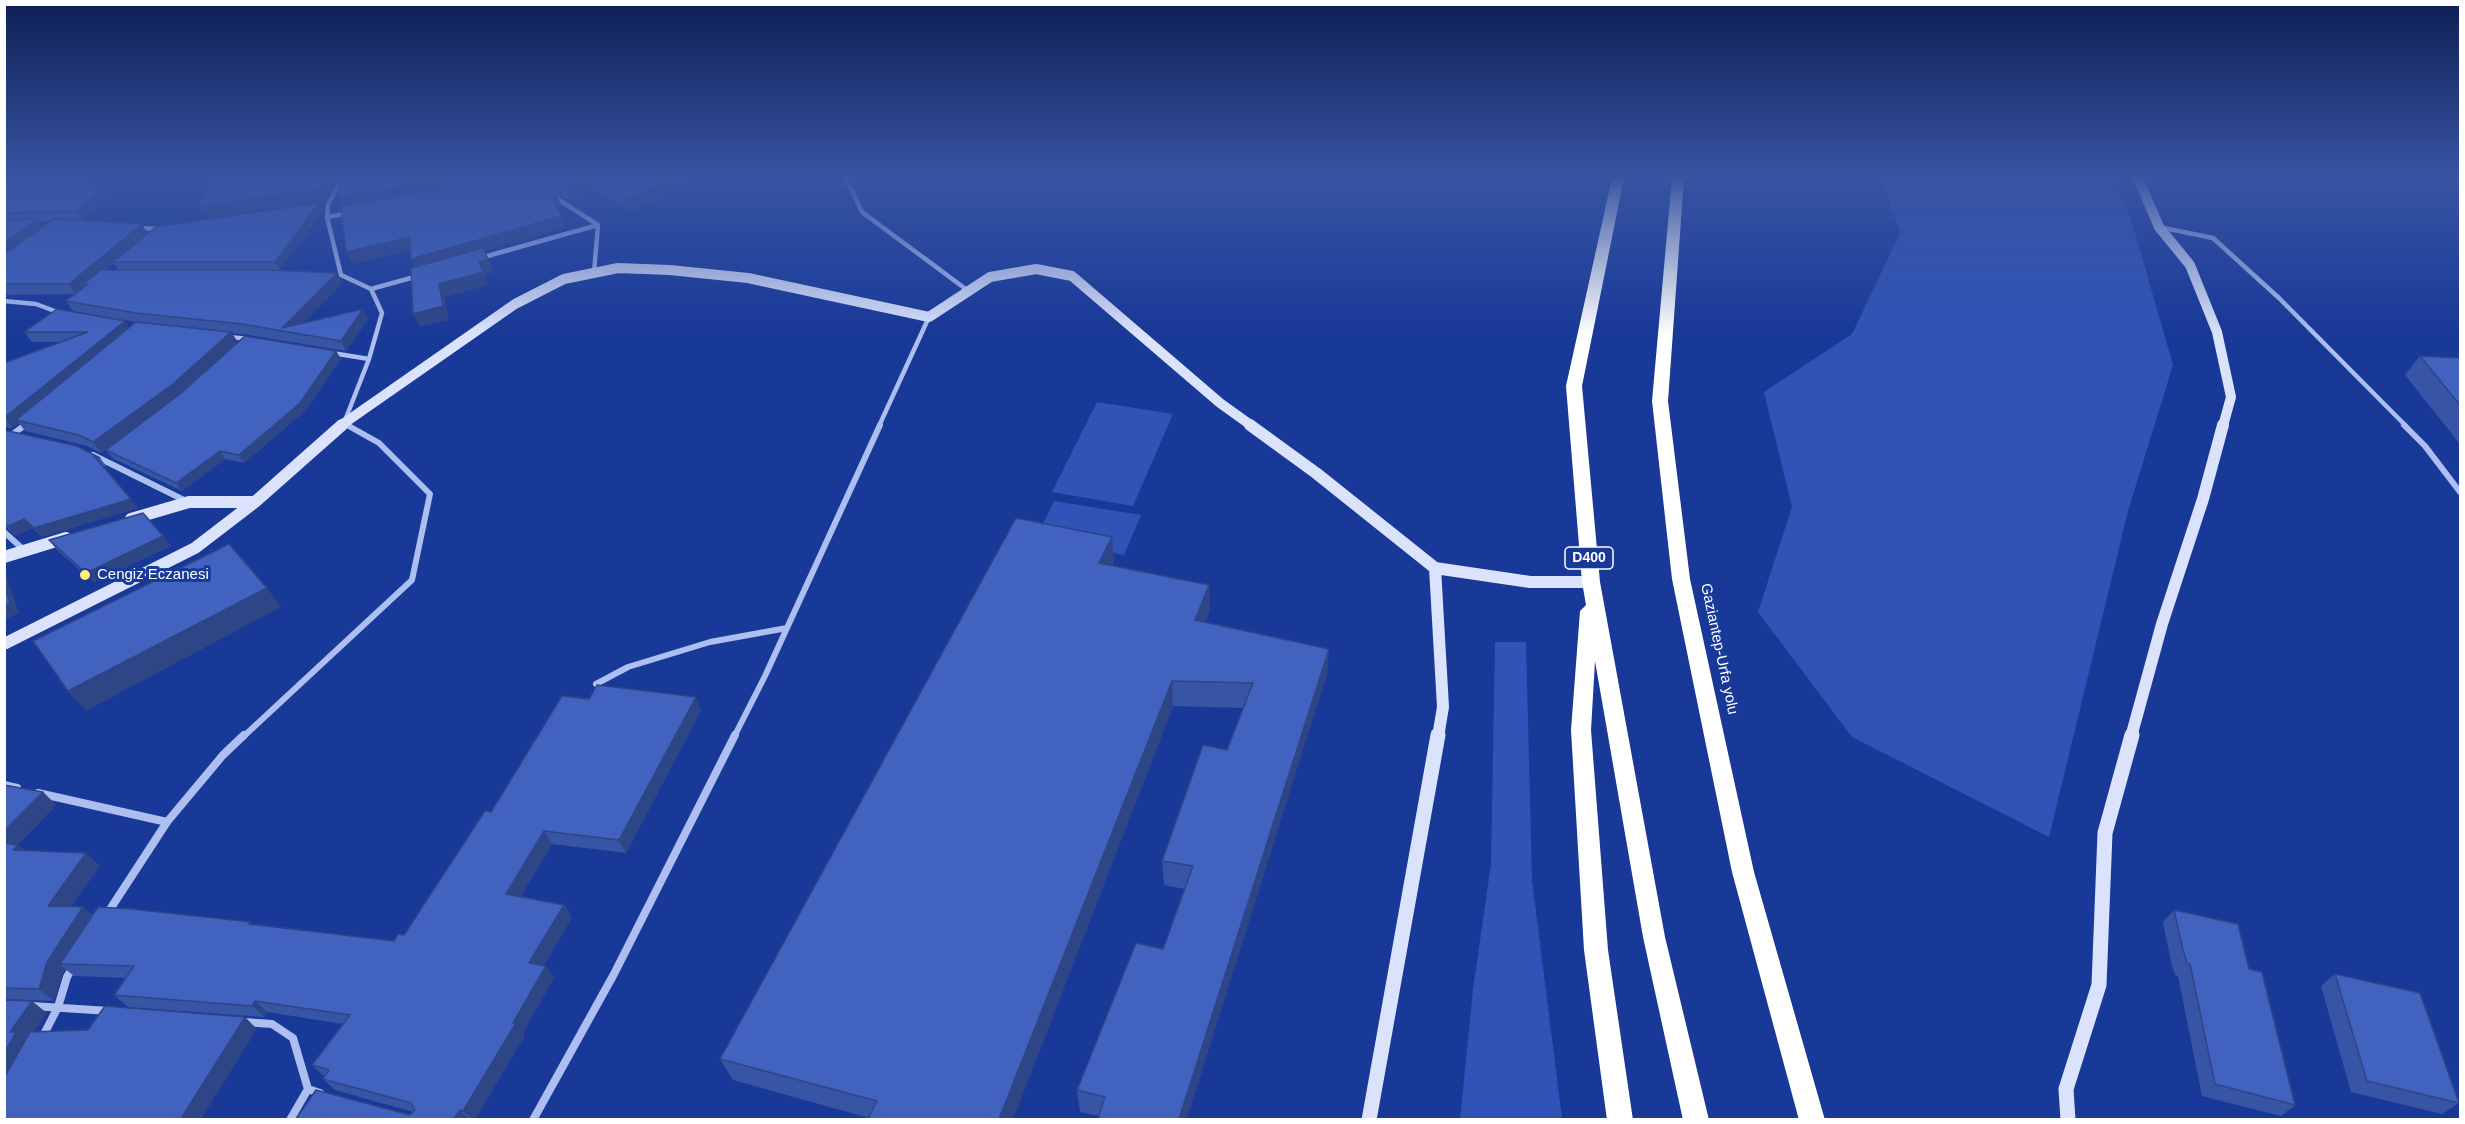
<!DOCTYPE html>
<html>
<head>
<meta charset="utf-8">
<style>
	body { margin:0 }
	#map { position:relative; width:2465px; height:1124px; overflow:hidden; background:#193998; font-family:Helvetica,sans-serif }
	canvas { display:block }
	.frame { position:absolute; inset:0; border:6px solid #fff; pointer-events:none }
</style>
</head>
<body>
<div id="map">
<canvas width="2465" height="1124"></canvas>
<div class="frame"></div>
</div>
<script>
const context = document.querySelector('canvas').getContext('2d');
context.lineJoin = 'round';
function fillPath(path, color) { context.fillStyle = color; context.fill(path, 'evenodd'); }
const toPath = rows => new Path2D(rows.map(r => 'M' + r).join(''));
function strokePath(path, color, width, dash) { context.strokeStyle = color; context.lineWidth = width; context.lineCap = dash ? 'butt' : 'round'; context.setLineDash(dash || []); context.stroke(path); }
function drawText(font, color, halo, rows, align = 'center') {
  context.font = font + ' Helvetica,sans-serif'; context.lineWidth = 6; context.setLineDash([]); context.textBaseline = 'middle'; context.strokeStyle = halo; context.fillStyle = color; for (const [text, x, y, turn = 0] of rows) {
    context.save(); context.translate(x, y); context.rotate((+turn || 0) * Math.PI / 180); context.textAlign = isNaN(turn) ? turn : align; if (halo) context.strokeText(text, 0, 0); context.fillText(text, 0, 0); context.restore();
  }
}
const green = toPath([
	[1881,178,2112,178,2131,219,2173,365,2128,511,2049,837,1852,737,1758,612,1792,507,1764,392,1852,334,1900,233],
	[1097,402,1173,414,1133,506,1052,492],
	[1054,501,1141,515,1124,555,1035,540],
	[1495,642,1526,642,1532,880,1562,1119,1460,1119,1473,989,1491,864]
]);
const streetFar2 = toPath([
	[342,178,328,205,327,217,341,275,371,289,382,313,369,359,344,423,350,426],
	[846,178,862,212,967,290,923,257],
	[553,196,598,225,594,273],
	[327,217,349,213],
	[2159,227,2213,238,2279,298,2406,426],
	[137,228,160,229],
	[480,258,598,225],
	[371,289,418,276],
	[4,301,36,304,60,313],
	[228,337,250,339],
	[332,353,369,359],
	[23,426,27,423],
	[879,426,929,317]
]);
const streetFar1 = toPath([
	[2404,425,2425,446,2460,492],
	[13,434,25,425],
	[93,455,186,501],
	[4,532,24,550],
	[596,684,628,667,710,642,787,628],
	[243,737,412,580,430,494,379,443,347,425],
	[734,737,765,676,880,425]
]);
const street = toPath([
	[4,785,17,788],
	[38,793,167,822],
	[107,914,167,822,223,755,244,735],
	[32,1006,109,1011],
	[244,1022,272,1024,293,1038,308,1089,320,1093],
	[42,1038,58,1007,67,977,74,965],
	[290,1120,308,1089],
	[533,1120,614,974,735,735]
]);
const secondaryFar2 = toPath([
	[2138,178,2159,227,2190,265,2217,332,2231,397,2223,426],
	[340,426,515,304,564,279,618,268,670,270,748,278,929,317,990,277,1036,269,1072,276,1220,403,1252,426]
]);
const secondaryFar1 = toPath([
	[1250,425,1316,473,1435,568,1530,582,1591,582],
	[255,502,342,425],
	[4,557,66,538],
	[1435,568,1443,707,1438,737],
	[4,644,195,548,255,502,189,502,131,519],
	[2131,737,2162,624,2203,499,2223,425]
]);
const secondary = toPath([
	[1369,1120,1438,735],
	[2068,1120,2066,1089,2099,985,2105,833,2132,735]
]);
const highway = toPath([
	[1612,178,1624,178,1582,386,1600,582,1665,937,1709,1120,1683,1120,1643,937,1595,661,1591,730,1608,950,1633,1120,1607,1120,1584,950,1571,730,1580,611,1586,605,1582,582,1566,386,1612,178],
	[1672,178,1684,178,1668,401,1690,579,1754,872,1825,1120,1799,1120,1732,872,1672,579,1652,401,1672,178]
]);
const wall = toPath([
	[4,178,91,178,83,185,104,186,111,196,84,221,148,234,323,211,280,270,342,283,303,323,368,319,346,351,249,335,231,333,237,342,336,351,341,359,305,411,244,463,225,459,182,491,112,458,106,450,140,424,101,453,87,446,25,431,19,423,12,428,4,427,4,363,63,342,32,342,24,332,129,327,136,322,73,311,66,301,75,294,4,295],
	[50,221,43,227,39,222],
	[114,263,118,270,106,270],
	[530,178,681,178,684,187,632,211,594,191,571,202],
	[2420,356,2460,358,2460,444,2405,375],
	[4,430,100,458,107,467,102,466,138,508,42,537,32,528,16,536,6,527,4,527],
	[163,536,171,546,94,582,57,550,49,540],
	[1114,563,1113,566,1209,585,1210,610,1205,622,1329,649,1327,674,1099,1116,1080,1112,1077,1090,1163,949,1185,889,1164,885,1162,861,1227,750,1244,708,1173,706,1013,1119,868,1119,869,1118,733,1080,720,1059],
	[701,710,626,853,552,844,520,897,564,905,572,917,544,965,554,978,523,1032,525,1035,475,1119,296,1119,410,1115,413,1112,335,1090,323,1079,324,1076,312,1065,343,1024,267,1012,264,1017,128,1007,114,995,126,978,74,976,65,969,62,974,54,1001,4,999,4,785,43,792,56,805,18,845,25,851,100,866,70,907,93,915,253,924,394,941,404,935,491,812],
	[2174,910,2249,969,2295,1105,2281,1116,2202,1096,2178,976,2175,975,2171,962,2163,922],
	[2335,974,2459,1103,2442,1114,2351,1092,2321,986]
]);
const shadedWall = toPath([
	[75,178,91,178,73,195,67,185],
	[326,178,339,178,325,201,206,218,198,206],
	[450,178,522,178,346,209,340,197],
	[674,178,681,178,684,187,632,211,628,199],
	[590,179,594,191,571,202,566,190],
	[104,186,111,196,84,221,77,211],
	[557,195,562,207,558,209,553,197],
	[319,203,323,211,280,270,275,262],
	[561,216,565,228,417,271,411,259],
	[38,219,44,229,4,258,4,243],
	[142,224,148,234,88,284,83,284,85,287,76,294,69,284],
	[410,237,416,249,352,264,346,252],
	[488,259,494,272,485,275,489,285,445,297,449,320,420,327,413,314,439,284,479,262],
	[337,273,342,283,294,333,282,328],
	[363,309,368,319,346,351,341,341],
	[125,321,132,331,16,420,19,423,12,428,5,418],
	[231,332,238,342,180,395,101,453,93,442],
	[336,351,341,359,305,411,244,463,239,455],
	[220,451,225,459,182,491,176,483],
	[131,499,138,508,42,537,34,528],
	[24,519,32,528,16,536,8,526],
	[163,536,171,546,94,582,86,573],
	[1112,537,1114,563,1102,588,1099,563],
	[4,570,19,613,4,620],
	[1209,585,1210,610,1196,645,1195,620],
	[267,588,281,607,86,711,68,691],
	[1329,649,1327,674,1187,1119,1179,1119],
	[1172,681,1173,706,1013,1119,999,1119],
	[696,697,701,710,626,853,619,840],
	[43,792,56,805,9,854,4,851,4,831],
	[544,831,552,844,514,907,506,894],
	[18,845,32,857,13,850],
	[86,853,100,866,62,918,48,906],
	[564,905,572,917,538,975,529,963],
	[83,907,97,919,60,964,65,969,62,974,54,1001,39,989,47,962],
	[546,966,554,978,523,1032,525,1035,475,1119,472,1119,463,1111,513,1023],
	[32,1001,47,1013,27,1041,4,1093,4,1053,10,1032],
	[255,1001,267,1012,264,1017,252,1006],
	[245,1017,257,1029,201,1119,182,1117],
	[460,1110,468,1119,454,1119]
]);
const building = toPath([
	[4,178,75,178,67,185,104,186,77,211,4,213,4,178],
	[212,178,326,178,319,189,198,206,212,178],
	[338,178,450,178,340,197,338,178],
	[502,178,529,178,557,195,553,197,561,216,411,259,410,237,346,252,341,206,502,178],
	[545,178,674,178,628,199,590,179,566,190,545,178],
	[319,203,275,262,113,262,156,227,319,203],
	[38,219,4,243,4,220,38,219],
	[54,219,142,224,69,284,4,284,4,254,54,219],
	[483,248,488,259,479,262,483,272,439,284,443,306,413,314,411,268,483,248],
	[101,270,267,270,337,273,282,328,363,309,341,341,242,324,136,313,66,301,88,284,83,284,101,270],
	[57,309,125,321,4,418,4,363,88,332,24,332,57,309],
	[136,322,231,332,173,384,93,442,79,435,16,420,136,322],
	[245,336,336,351,300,403,239,455,220,451,176,483,106,450,180,394,245,336],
	[2420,356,2460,358,2460,405,2420,356],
	[4,430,77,446,100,458,94,456,131,499,34,528,24,519,8,526,4,524,4,430],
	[143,513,163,536,86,573,49,540,143,513],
	[1016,518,1112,537,1099,563,1209,585,1195,620,1329,649,1179,1119,1098,1119,1105,1097,1077,1090,1136,943,1163,949,1193,866,1162,861,1203,745,1227,750,1253,683,1172,681,999,1119,868,1119,877,1101,720,1059,1016,518],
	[229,544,267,588,68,691,33,641,229,544],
	[4,586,10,603,4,606,4,586],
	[597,685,696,697,619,840,544,831,506,894,564,905,529,963,546,966,513,1023,516,1023,463,1111,460,1110,454,1119,296,1119,316,1090,410,1115,415,1110,411,1103,323,1079,329,1070,312,1065,350,1015,255,1001,252,1006,114,995,134,966,60,964,98,907,132,909,251,922,249,924,394,941,398,934,404,935,485,811,491,812,562,696,589,699,597,685],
	[4,785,43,792,4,831,4,785],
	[4,843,18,845,13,850,86,853,48,906,83,907,47,962,39,989,4,988,4,843],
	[2174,910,2238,924,2249,969,2262,972,2295,1105,2215,1084,2190,964,2187,963,2183,950,2174,910],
	[2335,974,2420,993,2459,1103,2367,1081,2335,974],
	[4,1000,32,1001,10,1032,16,1032,4,1053,4,1000],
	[105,1006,245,1017,182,1117,202,1119,4,1119,4,1078,30,1032,88,1030,105,1006]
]);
const markers = [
	[85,575,6,"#fff06d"]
];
const shields = [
	[1589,558,48]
];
const shieldNames = [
	["D400",1589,558]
];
const poiNames = [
	["Cengiz Eczanesi",97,575]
];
const streetNames = [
	["Gaziantep-Urfa yolu",1719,649,78]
];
fillPath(green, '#2f53b7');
strokePath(streetFar2, '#adbff1', 4.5);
strokePath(streetFar1, '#adbff1', 6);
strokePath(street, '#adbff1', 8);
strokePath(secondaryFar2, '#dbe3fc', 10);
strokePath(secondaryFar1, '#dbe3fc', 12);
strokePath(secondary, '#dbe3fc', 15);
fillPath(highway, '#fff');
fillPath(wall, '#3854a4');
fillPath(shadedWall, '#2e4586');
fillPath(building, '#4162bf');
strokePath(building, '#2e4586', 1.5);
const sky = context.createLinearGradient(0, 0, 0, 335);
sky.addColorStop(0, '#0e1f54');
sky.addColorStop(0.53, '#3854a2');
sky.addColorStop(1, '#3854a200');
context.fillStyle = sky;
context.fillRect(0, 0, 2465, 335);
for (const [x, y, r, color] of markers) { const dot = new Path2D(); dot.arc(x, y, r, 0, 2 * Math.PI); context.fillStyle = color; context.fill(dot); strokePath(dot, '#193998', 2); }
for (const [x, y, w] of shields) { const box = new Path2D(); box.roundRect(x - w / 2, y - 11, w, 22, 4.5); context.fillStyle = '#193998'; context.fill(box); strokePath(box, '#fff', 1.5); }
drawText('bold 14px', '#fff', null, shieldNames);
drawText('15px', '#fff', '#193998', poiNames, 'left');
drawText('15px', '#fff', '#193998', streetNames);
</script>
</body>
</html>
